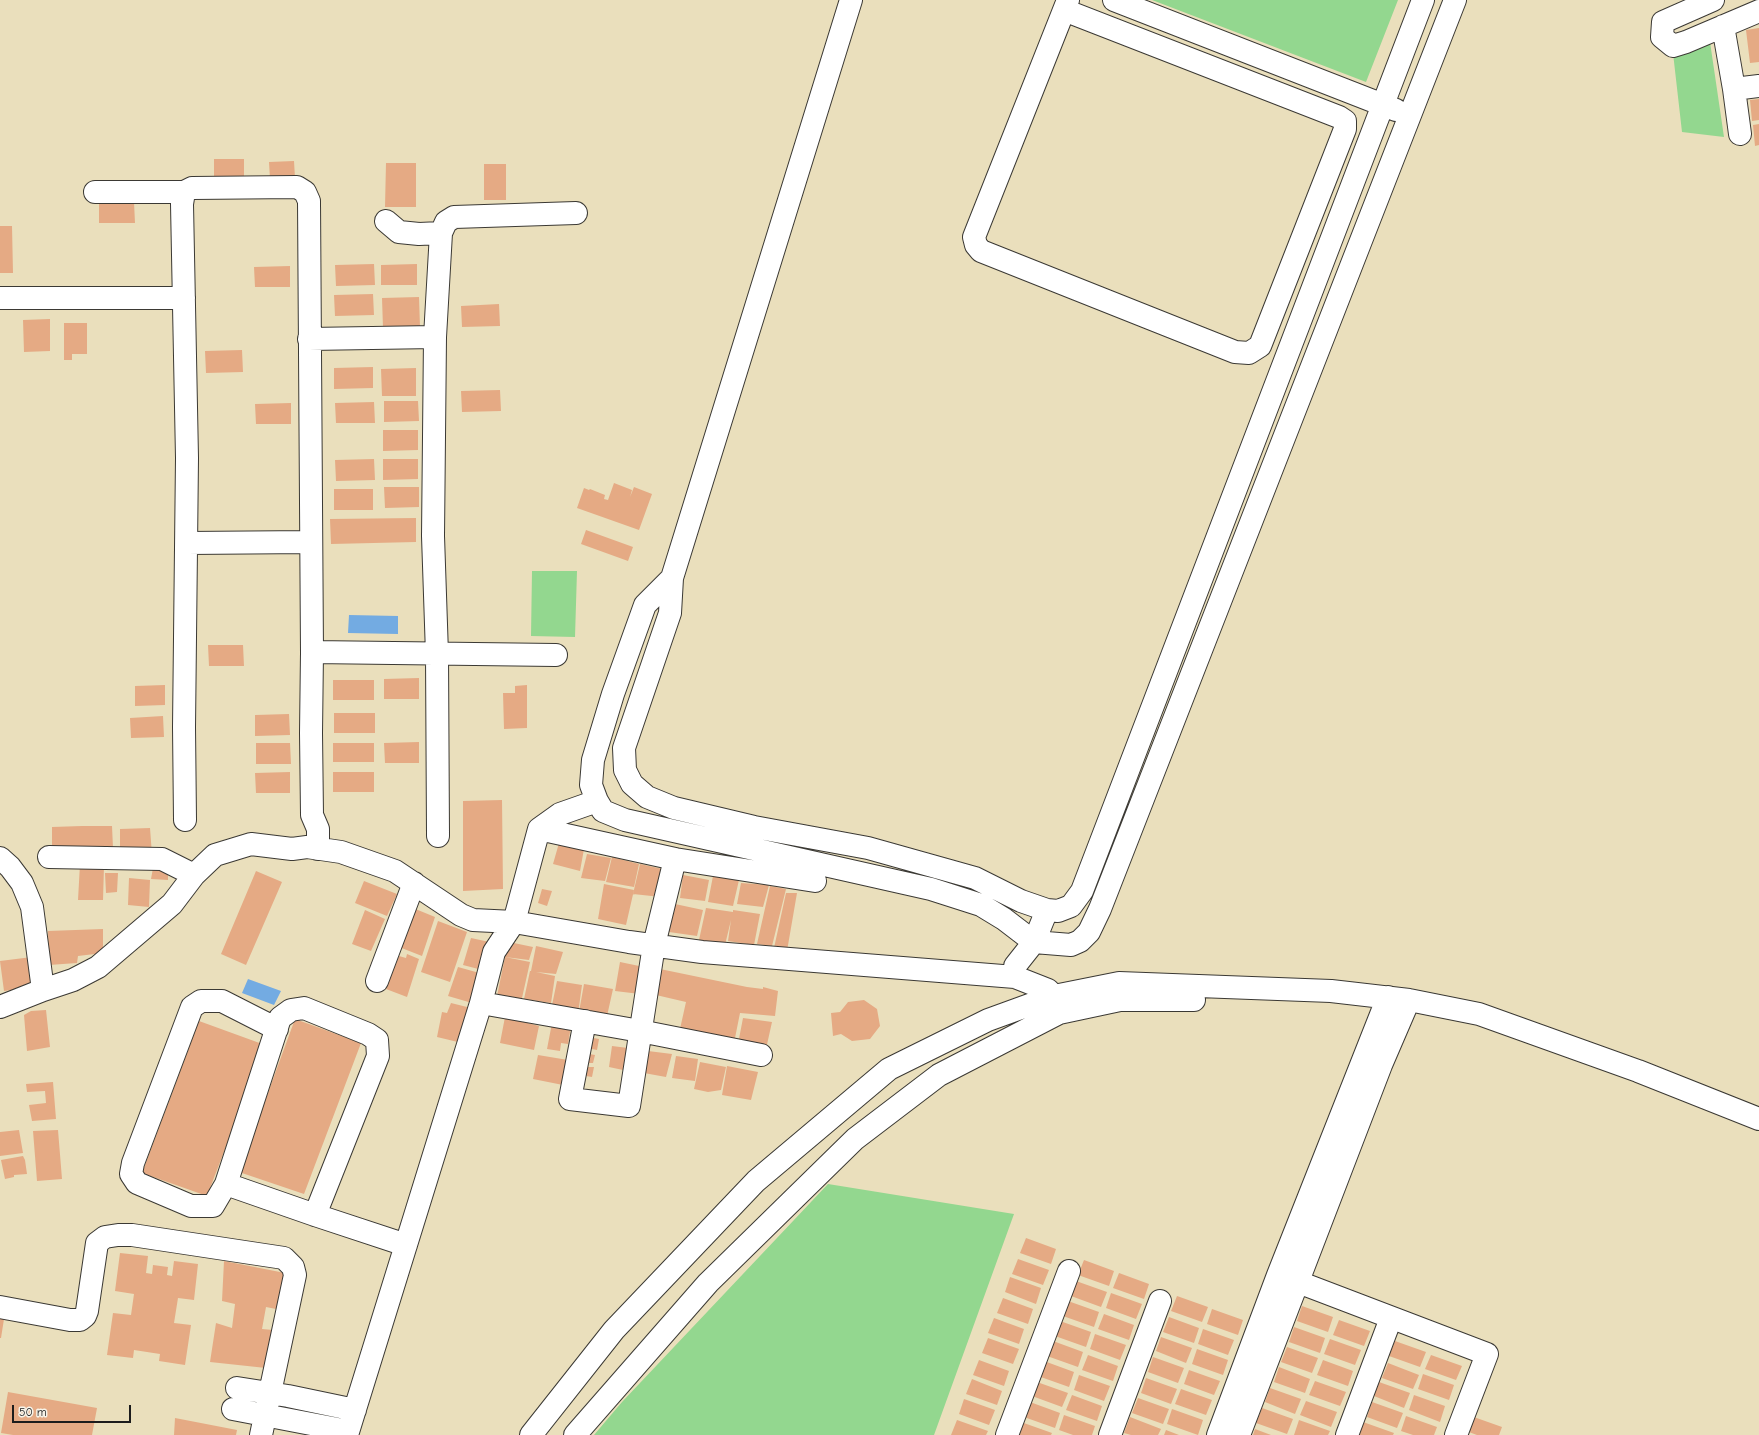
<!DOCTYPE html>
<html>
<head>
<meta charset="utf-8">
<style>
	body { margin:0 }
	#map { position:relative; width:1759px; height:1435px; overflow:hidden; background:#eadfbc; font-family:"Comic Neue",sans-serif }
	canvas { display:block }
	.scale { position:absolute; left:12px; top:1405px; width:119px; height:18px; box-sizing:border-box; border:2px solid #1c1c1c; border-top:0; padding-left:5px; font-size:12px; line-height:14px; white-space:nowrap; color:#1c1c1c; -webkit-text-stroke:3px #f7f3e8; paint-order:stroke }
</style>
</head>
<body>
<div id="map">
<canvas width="1759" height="1435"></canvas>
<div class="scale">50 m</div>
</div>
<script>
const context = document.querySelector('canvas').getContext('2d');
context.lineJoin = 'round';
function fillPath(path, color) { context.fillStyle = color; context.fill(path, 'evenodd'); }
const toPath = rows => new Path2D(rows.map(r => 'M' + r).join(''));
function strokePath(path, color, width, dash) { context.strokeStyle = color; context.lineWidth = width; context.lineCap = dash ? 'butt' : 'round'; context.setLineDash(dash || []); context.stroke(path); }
const green = toPath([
	[1152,0,1398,0,1366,82],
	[1710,42,1724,137,1682,132,1673,53],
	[532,571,577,571,575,637,531,636],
	[828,1184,1014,1214,934,1435,594,1435,622,1402]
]);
const water = toPath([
	[349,615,398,616,398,634,348,633],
	[248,979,281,991,274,1005,242,993]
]);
const building = toPath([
	[1759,28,1759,62,1750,63,1746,30],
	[1759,99,1759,120,1752,121,1750,100],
	[1759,124,1759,145,1755,146,1753,125],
	[214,159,244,159,244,179,214,179],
	[294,161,295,178,270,179,269,162],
	[386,163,416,163,416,207,385,207],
	[484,164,506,164,506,200,484,200],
	[134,202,135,223,99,223,99,203],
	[0,226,12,226,13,273,0,273],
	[374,264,375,285,336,286,335,265],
	[417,264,417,285,381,285,381,265],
	[290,266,290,287,255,287,254,267],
	[373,294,374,315,335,316,334,295],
	[419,297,420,327,383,328,382,298],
	[499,304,500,326,462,327,461,306],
	[50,319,50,351,24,352,23,320],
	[64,323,87,323,87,354,72,354,72,360,64,360],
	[242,350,243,372,206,373,205,351],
	[373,367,373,388,334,389,334,368],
	[416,368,416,396,382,396,381,369],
	[500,390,501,411,462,412,461,391],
	[384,401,418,401,419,421,384,422],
	[374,402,375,423,336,423,335,403],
	[291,403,291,424,256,424,255,404],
	[383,430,418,430,418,450,383,451],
	[374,459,375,480,336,481,335,460],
	[383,459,418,459,418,479,383,480],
	[614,483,632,490,630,497,634,487,652,494,639,530,577,508,584,488,589,490,590,489,605,495,604,499,608,500],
	[384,487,419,487,419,507,385,508],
	[334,489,373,489,373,510,334,510],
	[416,518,416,542,331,544,330,519],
	[586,530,633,547,628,561,581,544],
	[208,645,243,645,244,666,209,666],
	[419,678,419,699,384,699,384,679],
	[333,680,374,680,374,700,333,700],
	[165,685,165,705,135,706,135,686],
	[527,685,527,728,504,729,503,693,515,693,515,686],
	[334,713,375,713,375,733,334,733],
	[289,714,290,735,255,736,255,715],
	[163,716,164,737,131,738,130,718],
	[419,742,419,763,385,763,384,743],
	[256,743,290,743,291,764,256,764],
	[333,743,374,743,374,762,333,762],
	[290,772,290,793,256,793,255,773],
	[333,772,374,772,374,792,333,792],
	[502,800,503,889,463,891,463,801],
	[82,826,112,826,113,848,52,853,52,827],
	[150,828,152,855,120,855,120,829],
	[559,843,584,849,580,871,553,864],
	[587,854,611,858,605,881,581,878],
	[612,857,639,864,634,887,606,882],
	[80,864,104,866,103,900,78,900],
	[640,864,667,870,661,897,633,894],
	[153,868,168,870,168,880,151,879],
	[256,871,282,882,246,965,221,954],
	[105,873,118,873,117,892,106,893],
	[683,875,709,880,705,901,680,898],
	[713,876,739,880,733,906,708,902],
	[129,878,150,880,149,907,128,905],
	[364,881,397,894,387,916,355,903],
	[741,883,769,885,763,907,737,904],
	[604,884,634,890,626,925,598,919],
	[770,886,786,889,772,946,757,944],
	[542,889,552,891,547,906,538,903],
	[786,893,797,893,787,951,774,948],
	[675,904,703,910,697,936,669,932],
	[413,908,435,917,422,956,399,947],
	[706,908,733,912,733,910,760,914,754,945,728,941,731,920,725,945,699,940],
	[365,910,385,919,371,951,352,944],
	[438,921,467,932,450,982,421,972],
	[103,929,103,953,78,956,77,963,49,965,48,931],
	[471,938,494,943,486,971,463,965],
	[509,942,533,947,529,960,505,957],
	[536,946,563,952,556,974,536,972,555,976,551,1003,524,999,530,971,531,971],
	[407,954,419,959,407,997,386,989,399,956,406,958],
	[32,957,34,987,4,991,0,961],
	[505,957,530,962,520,1007,496,1001],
	[620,962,644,967,640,994,615,991],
	[458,967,483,974,472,1003,448,996],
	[660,969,747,987,763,989,763,987,778,991,775,1016,740,1013,735,1038,680,1029,686,1002,656,995],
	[557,981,582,985,578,1014,551,1010],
	[584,984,613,989,607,1016,579,1012],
	[864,1000,877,1009,880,1026,870,1039,852,1041,841,1034,833,1036,831,1013,840,1012,848,1002],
	[451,1003,471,1008,462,1043,437,1037,442,1012,447,1013],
	[46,1010,50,1047,27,1051,24,1015,31,1011],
	[505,1017,539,1026,534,1050,500,1043],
	[743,1018,772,1022,766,1049,738,1044],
	[295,1019,361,1043,304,1194,239,1172],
	[199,1021,265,1045,207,1196,142,1173],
	[552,1023,571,1026,568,1044,561,1043,560,1051,547,1049],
	[588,1037,599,1039,597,1050,587,1048],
	[612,1046,628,1048,623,1070,609,1067],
	[648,1051,672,1054,666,1077,644,1073],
	[589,1054,595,1055,593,1063,587,1063],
	[538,1055,568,1060,563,1085,533,1079],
	[676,1056,698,1059,695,1081,672,1078],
	[700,1062,726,1067,721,1090,708,1092,694,1089],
	[727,1066,758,1072,751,1100,722,1095],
	[587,1067,594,1067,592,1077,586,1076],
	[53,1082,56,1119,32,1121,29,1105,46,1103,45,1091,27,1092,26,1084],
	[19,1130,23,1153,0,1156,0,1132],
	[58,1130,62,1179,37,1181,33,1131],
	[23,1156,25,1160,27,1174,14,1175,14,1177,5,1179,1,1160],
	[1026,1238,1056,1249,1051,1264,1020,1253],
	[120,1253,148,1256,146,1273,152,1274,153,1265,168,1267,167,1275,172,1276,174,1261,198,1264,194,1300,178,1298,174,1323,191,1325,185,1365,159,1361,160,1354,134,1350,133,1358,107,1355,113,1313,131,1315,134,1294,115,1291],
	[1018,1259,1049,1270,1043,1285,1012,1274],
	[1084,1260,1114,1271,1109,1286,1078,1275],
	[224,1261,285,1273,276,1309,266,1307,262,1329,273,1330,266,1368,210,1362,216,1323,232,1328,235,1304,222,1301],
	[1119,1273,1149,1284,1144,1299,1113,1288],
	[1010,1277,1041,1288,1036,1304,1005,1292],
	[1076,1281,1107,1292,1101,1307,1071,1296],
	[1111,1293,1142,1304,1136,1319,1106,1308],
	[1177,1296,1208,1307,1202,1322,1171,1311],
	[1003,1298,1033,1309,1028,1324,997,1313],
	[1068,1301,1099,1312,1094,1327,1063,1316],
	[1302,1306,1333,1317,1328,1332,1297,1321],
	[1212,1309,1243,1320,1238,1335,1207,1324],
	[1104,1314,1134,1325,1129,1340,1098,1329],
	[1169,1317,1199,1328,1194,1343,1163,1332],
	[0,1318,4,1319,1,1338,0,1338],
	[994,1318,1024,1329,1019,1344,988,1333],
	[1339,1320,1370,1331,1364,1346,1333,1335],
	[1060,1321,1091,1332,1086,1347,1055,1336],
	[1294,1327,1325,1338,1320,1353,1289,1342],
	[1203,1329,1234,1340,1228,1355,1198,1344],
	[1095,1334,1126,1345,1120,1360,1090,1349],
	[1161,1337,1192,1348,1186,1363,1156,1351],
	[988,1338,1019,1349,1013,1364,982,1353],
	[1330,1339,1361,1350,1355,1365,1324,1354],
	[1053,1341,1083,1352,1078,1367,1047,1356],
	[1395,1341,1426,1352,1420,1367,1389,1356],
	[1287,1347,1318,1358,1312,1373,1281,1362],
	[1197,1349,1228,1360,1223,1375,1192,1364],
	[1088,1355,1118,1366,1113,1381,1082,1370],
	[1431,1355,1462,1366,1456,1380,1425,1369],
	[1153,1357,1184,1368,1178,1383,1148,1372],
	[979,1360,1009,1371,1004,1386,973,1375],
	[1323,1360,1353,1371,1348,1386,1317,1375],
	[1044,1361,1074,1372,1069,1387,1038,1376],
	[1388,1363,1419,1375,1413,1389,1382,1378],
	[1279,1367,1310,1379,1305,1393,1274,1382],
	[1189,1370,1220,1381,1214,1395,1184,1384],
	[1423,1374,1454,1385,1449,1400,1418,1389],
	[1079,1375,1110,1386,1104,1401,1074,1390],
	[1146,1378,1177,1389,1171,1404,1141,1393],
	[972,1379,1002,1391,997,1405,966,1394],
	[1315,1381,1346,1392,1340,1406,1309,1395],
	[1037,1382,1068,1393,1062,1407,1032,1396],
	[1379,1382,1410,1393,1404,1408,1374,1396],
	[1270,1388,1301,1399,1295,1414,1265,1402],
	[1181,1389,1212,1400,1206,1415,1175,1404],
	[8,1392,97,1408,92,1435,13,1435,1,1433],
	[1072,1395,1102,1406,1097,1421,1066,1410],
	[1414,1395,1445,1406,1440,1422,1409,1410],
	[1138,1398,1169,1409,1163,1424,1132,1413],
	[964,1399,995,1410,989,1425,959,1414],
	[1306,1401,1337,1412,1331,1427,1300,1415],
	[1030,1402,1060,1413,1055,1428,1024,1417],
	[1372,1402,1403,1413,1397,1428,1367,1417],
	[1262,1408,1293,1419,1287,1434,1256,1423],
	[1172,1409,1203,1420,1198,1435,1167,1424],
	[1064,1415,1095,1426,1092,1435,1073,1435,1059,1430],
	[1406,1416,1437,1427,1434,1435,1413,1435,1401,1431],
	[1471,1416,1502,1427,1499,1435,1477,1435,1466,1431],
	[1130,1417,1161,1429,1158,1435,1131,1435,1124,1433],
	[175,1418,237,1430,236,1435,174,1435],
	[957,1420,988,1431,986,1435,951,1435],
	[1299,1420,1330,1431,1328,1435,1294,1435],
	[1021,1422,1052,1433,1051,1435,1016,1435],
	[1363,1422,1394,1433,1393,1435,1358,1435],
	[1255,1429,1271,1435,1253,1435],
	[1166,1430,1179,1435,1164,1435]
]);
const minor = toPath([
	[1114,0,1396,110],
	[1423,0,1082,891,1071,906,1058,911,1047,910,1021,901,975,878,868,848,754,827,674,808,647,797,632,784,625,770,624,748,670,613,672,578,645,605,613,694,593,760,591,785,597,801,603,811,625,820,931,889,981,905,1004,919,1034,942,1071,945,1080,941,1089,932,1100,909,1455,0],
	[1713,0,1663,22,1662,37,1673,46,1686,42,1759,11],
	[1064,10,1339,117,1345,121,1345,129,1260,346,1249,353,1235,352,981,251,976,245,974,237,1068,0],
	[1723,26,1734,89,1759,86],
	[1734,89,1740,134],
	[95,192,184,192,192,188,297,187,305,192,309,201,312,652,311,733,312,815,318,829,318,849],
	[184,192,182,204,187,458,184,727,185,820],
	[386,221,399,232,419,234,441,233],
	[0,298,184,298],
	[309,339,435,337],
	[187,543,311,542],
	[672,578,851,0],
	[312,652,556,655],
	[539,829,675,859,815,881],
	[438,836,437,654,433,536,435,337,441,233,446,222,454,217,576,213],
	[49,857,162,859,194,875],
	[0,858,10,867,22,883,32,907,43,990],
	[1015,977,1015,966,1034,942,1047,910],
	[377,981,414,883],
	[481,1003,640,1031,761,1055],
	[0,1007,43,990,73,980,98,967,172,904,194,875,215,855,251,844,292,849,307,847,341,852,395,871,461,915,473,920,514,922,629,942,702,952,1015,977,1048,990,1054,996,1056,1004],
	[585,1021,570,1099,629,1106,654,945,675,859],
	[226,1184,213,1206,191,1206,137,1183,131,1174,133,1163,192,1007,201,1001,222,1001,277,1029],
	[315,1215,378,1056,377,1040,368,1034,304,1008,291,1010,280,1018,226,1184,315,1215,406,1245],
	[1285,1277,1487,1354,1456,1435],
	[0,1307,70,1320,80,1320,85,1316,87,1311,97,1243,105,1237,118,1235,132,1235,284,1258,293,1267,295,1275,261,1435],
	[237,1388,288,1396,355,1410],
	[233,1409,348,1431],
	[347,1435,481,1003,494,952,514,922,539,829,560,814,597,801],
	[531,1435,614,1330,756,1181,889,1069,988,1020,1054,996,1119,983,1331,991,1409,1000,1479,1014,1638,1071,1759,1119],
	[575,1435,708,1283,855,1139,939,1075,1059,1013,1120,1000,1194,1000],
	[1007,1435,1069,1271],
	[1110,1435,1160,1301],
	[1218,1435,1278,1275,1388,997],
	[1239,1435,1381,1065,1409,1000],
	[1347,1435,1391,1318]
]);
fillPath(green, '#93d78f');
fillPath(water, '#73abe2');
fillPath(building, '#e5aa84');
strokePath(minor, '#3b3934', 24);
strokePath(minor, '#fff', 22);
</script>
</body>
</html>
